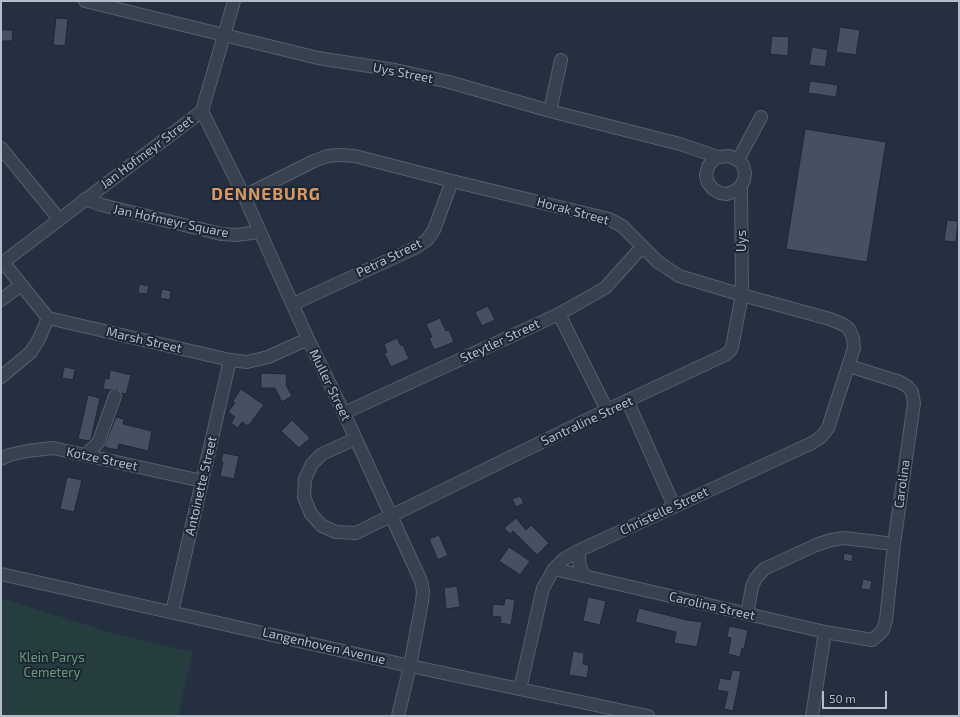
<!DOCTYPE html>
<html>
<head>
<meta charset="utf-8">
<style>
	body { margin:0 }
	#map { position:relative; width:960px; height:717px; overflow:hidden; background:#242f3f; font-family:"Exo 2",sans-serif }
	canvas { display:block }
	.frame { position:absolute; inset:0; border:2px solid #b4bcca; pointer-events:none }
	.scale { position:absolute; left:822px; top:691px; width:65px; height:18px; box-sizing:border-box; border:2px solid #b4bcca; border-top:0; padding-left:5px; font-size:12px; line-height:14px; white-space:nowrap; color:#b4bcca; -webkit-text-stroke:3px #1d2634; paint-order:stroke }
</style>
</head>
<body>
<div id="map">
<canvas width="960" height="717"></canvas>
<div class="frame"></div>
<div class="scale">50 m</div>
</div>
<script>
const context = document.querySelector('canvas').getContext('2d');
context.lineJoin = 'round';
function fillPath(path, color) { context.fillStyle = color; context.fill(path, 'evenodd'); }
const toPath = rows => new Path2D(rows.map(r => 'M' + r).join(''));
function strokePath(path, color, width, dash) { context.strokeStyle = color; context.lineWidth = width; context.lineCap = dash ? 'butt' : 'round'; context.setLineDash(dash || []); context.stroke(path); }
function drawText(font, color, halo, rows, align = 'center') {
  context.font = font + ' "Exo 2",sans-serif'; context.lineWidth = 4; context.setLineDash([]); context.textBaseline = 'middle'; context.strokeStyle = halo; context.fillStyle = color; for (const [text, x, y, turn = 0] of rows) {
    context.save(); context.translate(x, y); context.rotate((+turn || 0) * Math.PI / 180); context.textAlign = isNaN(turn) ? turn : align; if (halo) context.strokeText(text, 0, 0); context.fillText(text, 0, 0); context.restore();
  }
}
const green = toPath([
	[1,598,115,634,193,652,178,716,1,716]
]);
const building = toPath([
	[56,18,68,19,65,46,53,45,56,18],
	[840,27,860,30,856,55,836,52,840,27],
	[1,30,13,30,12,41,1,41,1,30],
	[772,36,789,37,788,56,770,54,772,36],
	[812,47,828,50,825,67,809,65,812,47],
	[810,81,838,85,836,97,808,93,810,81],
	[805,129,886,142,867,262,786,249,805,129],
	[947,220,958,221,956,242,944,241,947,220],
	[139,284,149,286,147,294,138,293,139,284],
	[162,289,171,291,170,300,160,298,162,289],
	[488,306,495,320,482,326,475,312,488,306],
	[440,318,446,331,449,330,454,342,434,350,429,338,432,337,426,324,440,318],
	[397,338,401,346,403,345,409,359,391,367,384,353,387,352,384,344,397,338],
	[64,367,75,369,73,380,62,378,64,367],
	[110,370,131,375,126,394,121,393,117,389,110,390,103,389,105,378,109,379,110,370],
	[261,373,287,374,286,385,292,396,282,402,275,388,261,388,261,373],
	[241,389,264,405,248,426,242,422,238,428,231,423,235,417,228,412,235,403,233,401,241,389],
	[88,395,100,398,91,439,89,441,78,439,88,395],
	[116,417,124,419,123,424,152,431,148,451,119,444,117,450,104,447,116,417],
	[292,420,310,438,299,448,281,431,292,420],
	[223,453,239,456,234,479,220,476,223,462,221,462,223,453],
	[67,477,82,480,74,512,60,509,67,477],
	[520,496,524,503,516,507,512,499,520,496],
	[516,518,526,530,531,525,549,543,537,555,513,531,510,534,504,528,516,518],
	[439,535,448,555,438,560,429,539,439,535],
	[509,547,530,561,520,575,499,561,509,547],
	[844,553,853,555,852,562,843,560,844,553],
	[863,579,872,581,870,590,861,589,863,579],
	[457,586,460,607,446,609,444,588,457,586],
	[588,597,606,601,600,625,583,621,588,597],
	[505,598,515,600,511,625,500,623,501,617,492,616,493,604,504,605,505,598],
	[639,608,687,620,702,622,697,647,674,643,676,632,635,622,639,608],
	[729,626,748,630,744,649,742,648,740,657,728,654,731,638,727,637,729,626],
	[573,651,584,653,583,664,589,665,587,678,569,675,573,651],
	[732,670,741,671,733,711,724,709,728,692,717,690,720,678,730,680,732,670]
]);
const minor = toPath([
	[85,1,318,58,395,70,449,82,550,111,680,144,718,157,729,156,738,160,743,165,745,173,744,180,741,186,735,191,727,194,720,193,713,189,708,183,706,175,708,167,712,161,718,157],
	[202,111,244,196,308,339,344,413,421,581,423,591,422,602,410,666,398,716],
	[550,111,561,60],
	[1,148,59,219],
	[738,160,761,117],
	[244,196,314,161,328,156,340,155,355,156,452,181,609,219,622,226,658,262,679,276,742,295,830,319,844,325,849,329,853,338,854,348,828,428,821,437,812,443,578,551,564,559,554,569,543,588,520,689],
	[85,199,102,205,221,234,236,235,259,232],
	[3,262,48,318,230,360,247,362,268,357,308,339],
	[1,264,202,111,234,1],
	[1,300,21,285],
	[293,304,415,248,427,240,434,230,452,181],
	[559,314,607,410],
	[1,377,31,352,39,339,48,318],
	[628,402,674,506],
	[344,413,559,314,605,288,642,247],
	[355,439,322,454,312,464,305,479,304,497,311,514,322,526,336,532,356,533,607,410,725,355,730,351,732,347,742,295,741,186],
	[85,455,94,447,99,441,115,396],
	[1,459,9,455,27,451,53,448,202,481],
	[578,551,580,566,584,576],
	[554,569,825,632,872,640,877,636,883,630,886,620,894,544,914,403,912,392,908,387,900,382,849,366],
	[1,574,410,666,648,716],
	[172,612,230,360],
	[747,614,752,587,756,578,764,569,816,545,831,540,844,538,894,544],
	[812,716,825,632]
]);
const streetNames = [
	["Uys Street",403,73,11],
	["Jan Hofmeyr Street",147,152,-37],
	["Horak Street",573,211,15],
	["Jan Hofmeyr Square",171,221,12],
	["Uys",742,241,-90],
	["Petra Street",389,258,-26],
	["Marsh Street",144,340,13],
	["Steytler Street",500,341,-25],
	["Muller Street",330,385,64],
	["Santraline Street",587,421,-25],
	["Kotze Street",102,459,12],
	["Carolina",902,484,-82],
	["Antoinette Street",201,486,-77],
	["Christelle Street",664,511,-25],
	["Carolina Street",712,606,13],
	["Langenhoven Avenue",324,646,13]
];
const parkNames = [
	["Klein Parys",52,658],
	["Cemetery",52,673]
];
const districtNames = [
	["DENNEBURG",266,194]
];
fillPath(green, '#263d40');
fillPath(building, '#455163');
strokePath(building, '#1f2836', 1);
strokePath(minor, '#565f6d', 14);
strokePath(minor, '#38414f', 12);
drawText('13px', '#b4bcca', '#1d2634', streetNames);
drawText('13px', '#6b9b77', '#1d2634', parkNames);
context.letterSpacing = '1px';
drawText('bold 17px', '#d79862', '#1d2634', districtNames);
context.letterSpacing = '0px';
</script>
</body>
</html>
